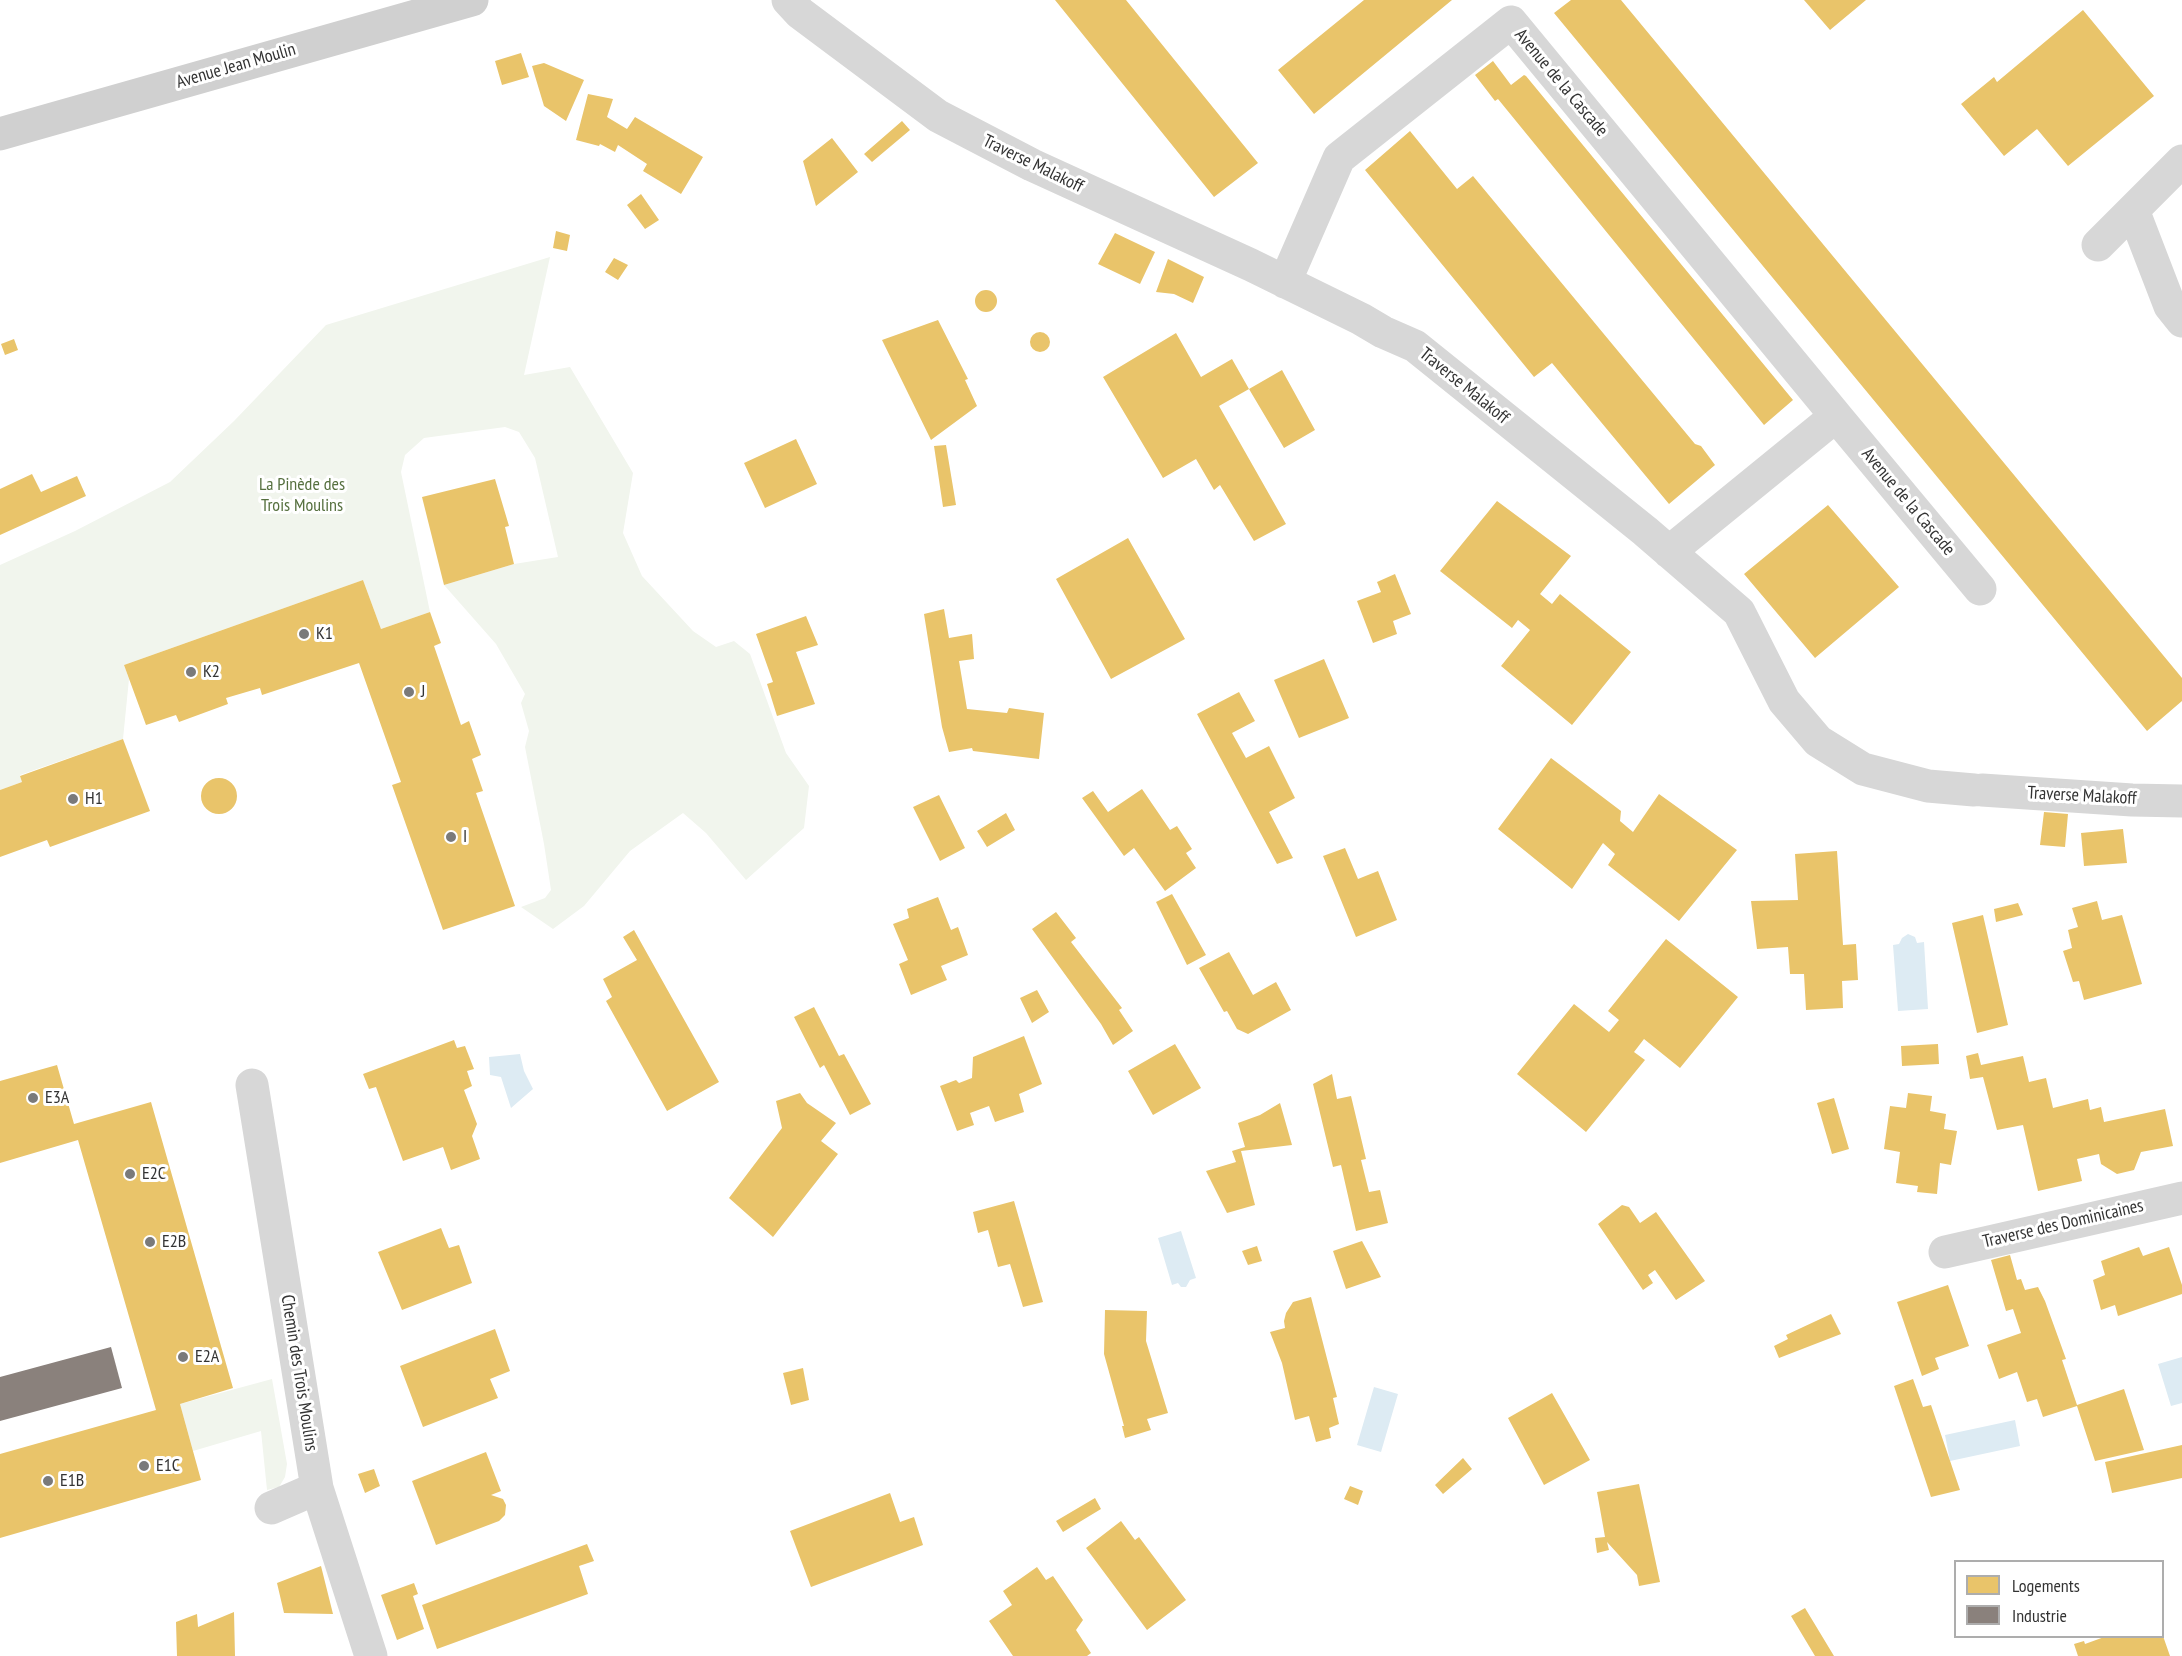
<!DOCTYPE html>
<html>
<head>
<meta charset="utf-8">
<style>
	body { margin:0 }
	#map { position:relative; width:2182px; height:1656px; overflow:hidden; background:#fff; font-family:"PT Sans Narrow",sans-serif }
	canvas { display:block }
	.legend { position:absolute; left:1954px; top:1560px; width:210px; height:78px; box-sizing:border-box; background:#fff; border:2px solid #adadad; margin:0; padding:8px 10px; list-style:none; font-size:18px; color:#333 }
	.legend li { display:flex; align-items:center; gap:12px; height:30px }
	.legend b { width:30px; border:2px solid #adadad }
</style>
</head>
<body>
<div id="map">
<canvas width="2182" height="1656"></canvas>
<ul class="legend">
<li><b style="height:16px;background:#e9c46a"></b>Logements</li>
<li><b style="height:16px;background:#8a817c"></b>Industrie</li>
</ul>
</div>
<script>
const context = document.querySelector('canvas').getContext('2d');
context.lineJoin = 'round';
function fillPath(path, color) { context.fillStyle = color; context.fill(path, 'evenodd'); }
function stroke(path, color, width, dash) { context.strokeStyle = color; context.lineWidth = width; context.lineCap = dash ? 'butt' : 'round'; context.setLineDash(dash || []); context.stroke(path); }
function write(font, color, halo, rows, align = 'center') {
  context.font = font + ' "PT Sans Narrow",sans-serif'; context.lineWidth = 6; context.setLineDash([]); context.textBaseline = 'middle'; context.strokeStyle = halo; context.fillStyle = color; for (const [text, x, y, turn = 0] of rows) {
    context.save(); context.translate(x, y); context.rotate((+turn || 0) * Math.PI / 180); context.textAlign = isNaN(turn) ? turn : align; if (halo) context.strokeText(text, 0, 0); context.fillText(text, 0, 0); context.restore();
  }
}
const green = new Path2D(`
	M550 257 524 375 570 367 633 473 623 533 642 576 693 631 716 647 734 641 750 654 786 753 809 786 804 828 746 880 706 833 683 813 630 851 584 906 553 929 521 907 545 898 551 890 544 844 525 747 529 731 521 703 525 694 496 644 444 585 514 564 558 557 535 458 519 432 505 427 424 438 405 455 401 472 430 612 381 629 363 580 124 665 129 679 123 739 20 775 22 782 0 790V565L75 531 170 482 234 421 326 325Z
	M272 1379 287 1464 285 1477 279 1487 267 1490 261 1431 193 1451 180 1404Z`);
const water = new Path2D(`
	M1908 934 1915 937 1917 943 1924 942 1928 1009 1898 1011 1893 945 1899 944 1902 938Z
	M520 1054 524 1071 533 1089 511 1108 501 1077 490 1075 489 1057Z
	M1181 1231 1196 1278 1190 1280 1186 1287H1181L1178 1283 1172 1285 1158 1238Z
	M2182 1357V1403L2171 1406 2158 1364Z
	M1374 1387 1398 1394 1381 1452 1357 1445Z
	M2015 1420 2020 1446 1950 1461 1945 1435Z`);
const homes = new Path2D(`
	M1055 0H1126L1258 163 1214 197Z
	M1364 0H1452L1314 114 1278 70Z
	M1571 0H1621L2182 678V701L2147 731 1554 13Z
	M1804 0H1866L1830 30Z
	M2083 10 2154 96 2068 166 2037 129 2004 156 1961 104 1994 77 1997 82Z
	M521 53 529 77 502 85 495 61Z
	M1493 61 1511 85 1524 75 1526 76 1793 400 1764 425 1498 99 1495 101 1475 75Z
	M544 63 584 80 566 121 544 106 532 66Z
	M588 94 613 99 607 117 627 129 635 117 703 157 681 194 643 171 647 164 618 145 615 152 600 144 599 146 576 140Z
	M902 121 910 130 872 162 864 154Z
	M1410 131 1457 189 1473 176 1695 444 1701 446 1715 465 1669 504 1552 363 1534 377 1365 170Z
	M832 138 858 172 816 206 803 161Z
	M641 194 659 220 645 229 627 205Z
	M556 231 570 235 567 251 553 248Z
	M1115 233 1155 252 1140 284 1098 264Z
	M614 258 628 265 618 280 605 272Z
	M1168 259 1204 277 1193 303 1174 294 1156 292Z
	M975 301a11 11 0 1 1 22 0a11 11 0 1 1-22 0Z
	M938 320 968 379 965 380 977 406 931 440 882 340Z
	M1030 342a10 10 0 1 1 20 0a10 10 0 1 1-20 0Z
	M1176 333 1201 377 1232 359 1249 389 1219 406 1286 524 1254 541 1220 485 1214 490 1196 459 1163 478 1103 377Z
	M14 339 18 350 5 355 1 344Z
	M1282 370 1315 430 1284 448 1249 389Z
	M796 439 817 484 765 508 744 463Z
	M946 445 956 505 943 507 934 446Z
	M32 474 41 492 77 476 86 496 0 535V489Z
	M495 479 509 526 505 527 514 564 444 585 422 497Z
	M1497 501 1571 556 1540 594 1552 604 1560 594 1631 652 1572 725 1501 666 1530 630 1518 620 1512 628 1440 571Z
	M1828 505 1899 587 1815 658 1744 574Z
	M1128 538 1185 639 1111 679 1056 579Z
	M1395 574 1411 614 1393 621 1397 634 1373 643 1357 601 1381 592 1377 582Z
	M363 580 381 629 430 612 441 643 434 646 461 725 469 721 481 755 472 759 483 791 476 793 515 906 443 930 392 785 401 782 359 663 262 695 260 688 226 698 228 704 179 722 176 715 146 725 124 665Z
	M944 609 949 638 972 634 974 659 959 661 967 709 1007 713 1009 708 1044 713 1039 759 973 751 972 748 949 752 942 727 924 614Z
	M806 616 818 645 796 652 815 704 777 716 767 684 773 682 756 634Z
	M1324 659 1349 718 1299 738 1274 680Z
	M1239 692 1255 721 1232 733 1246 758 1269 746 1295 798 1269 812 1293 858 1277 864 1197 714Z
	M123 739 150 811 50 847 47 840 0 857V790L22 782 20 776Z
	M1551 758 1621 811 1620 821 1633 832 1659 794 1737 850 1679 921 1608 865 1615 854 1603 843 1572 889 1498 829Z
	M201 796a18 18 0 1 1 36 0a18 18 0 1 1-36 0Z
	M1142 789 1170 830 1177 826 1192 849 1186 853 1196 868 1165 891 1134 848 1124 856 1082 798 1093 791 1108 812Z
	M939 795 965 848 940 861 913 807Z
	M2044 812 2068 814 2065 847 2040 845Z
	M1006 813 1015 830 987 847 977 831Z
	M2123 829 2127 863 2084 866 2081 833Z
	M1345 848 1358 879 1378 871 1397 920 1356 937 1323 856Z
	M1837 851 1843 945 1856 944 1858 980 1842 981 1843 1008 1806 1010 1804 974H1790L1788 947 1757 949 1751 901 1798 900 1795 854Z
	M1172 894 1206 955 1187 965 1156 902Z
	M938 897 951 930 958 927 968 955 941 966 947 980 911 995 899 964 908 960 893 924 909 918 907 909Z
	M2097 901 2102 920 2122 915 2142 984 2084 1000 2079 981 2073 982 2063 951 2072 948 2068 930 2078 927 2072 908Z
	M2018 903 2023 915 1996 922 1994 909Z
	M1056 912 1076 938 1071 942 1122 1008 1119 1010 1133 1031 1113 1045 1101 1024 1032 929Z
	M1983 915 2008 1025 1977 1033 1952 923Z
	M634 930 719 1082 667 1111 606 1001 612 997 603 979 637 960 623 937Z
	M1666 939 1738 997 1680 1068 1644 1039 1634 1052 1645 1060 1586 1132 1517 1074 1574 1004 1609 1032 1619 1020 1608 1011Z
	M1229 952 1253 995 1276 982 1291 1010 1248 1034 1237 1029 1227 1011 1224 1012 1199 968Z
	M1037 990 1049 1012 1032 1023 1020 998Z
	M814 1007 839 1056 844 1054 871 1104 850 1115 824 1065 820 1068 794 1017Z
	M1024 1036 1042 1084 1019 1094 1024 1112 995 1122 989 1106 970 1113 974 1125 957 1131 940 1086 956 1080 959 1083 972 1078 973 1057Z
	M454 1040 457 1048 465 1046 474 1069 467 1071 472 1086 464 1090 477 1124 472 1136 480 1159 451 1170 443 1147 403 1161 376 1087 369 1089 363 1074Z
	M1175 1044 1201 1088 1153 1115 1128 1071Z
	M1938 1044 1939 1064 1902 1066 1901 1046Z
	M1978 1053 1981 1065 2023 1056 2029 1082 2046 1078 2053 1108 2088 1099 2090 1110 2101 1107 2104 1122 2165 1109 2173 1146 2141 1152 2134 1170 2117 1174 2101 1164 2099 1154 2077 1159 2082 1181 2038 1191 2023 1125 1997 1130 1983 1077 1970 1079 1966 1056Z
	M57 1065 74 1124 151 1102 233 1388 180 1404 201 1480 0 1538V1454L156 1410 78 1140 0 1163V1081Z
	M1332 1074 1337 1099 1351 1096 1366 1159 1361 1160 1369 1192 1380 1190 1388 1223 1356 1231 1341 1165 1333 1167 1313 1084Z
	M800 1093 807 1103 836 1123 821 1141 838 1154 773 1237 729 1198 782 1128 776 1101Z
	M1908 1093 1932 1096 1930 1111 1946 1114 1944 1129 1957 1131 1951 1165 1940 1163 1937 1194 1917 1192 1918 1186 1896 1183 1900 1152 1884 1149 1890 1106 1906 1108Z
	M1834 1098 1849 1149 1832 1154 1817 1103Z
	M1280 1103 1292 1145 1241 1151 1255 1205 1227 1213 1206 1171 1236 1162 1232 1151 1245 1147 1238 1123 1260 1115Z
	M1014 1201 1043 1302 1023 1307 1010 1264 998 1267 988 1230 978 1233 973 1212Z
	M1622 1205 1629 1207 1640 1223 1656 1212 1705 1281 1676 1300 1655 1270 1648 1275 1653 1283 1643 1290 1598 1224Z
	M441 1228 449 1248 459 1245 472 1283 402 1310 378 1252Z
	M1362 1241 1381 1277 1346 1289 1333 1251Z
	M1257 1246 1262 1261 1248 1265 1242 1251Z
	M2139 1247 2143 1256 2169 1247 2182 1285V1294L2118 1316 2115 1305 2101 1310 2093 1280 2105 1275 2101 1261Z
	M2010 1255 2017 1280 2021 1279 2025 1290 2038 1287 2045 1301 2066 1359 2062 1360 2077 1405 2124 1389 2144 1450 2095 1461 2077 1406 2043 1417 2037 1399 2027 1402 2017 1372 1999 1379 1987 1345 2021 1333 2013 1309 2006 1311 1991 1260Z
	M1948 1285 1969 1346 1935 1358 1939 1369 1922 1376 1897 1302Z
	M1311 1297 1337 1397 1333 1398 1339 1424 1329 1428 1331 1438 1316 1442 1309 1416 1295 1420 1282 1363 1270 1332 1285 1328 1284 1321 1286 1313 1293 1302Z
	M1105 1310 1147 1311 1146 1341 1168 1413 1147 1419 1151 1430 1125 1438 1122 1426H1124L1104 1354Z
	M1831 1314 1841 1334 1779 1358 1774 1346 1788 1339 1786 1335Z
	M495 1329 510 1371 490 1379 498 1398 423 1427 400 1366Z
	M803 1368 809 1400 791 1405 783 1373Z
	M1913 1379 1923 1407 1931 1405 1960 1490 1931 1497 1894 1386Z
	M1552 1393 1590 1460 1544 1485 1508 1418Z
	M2182 1445V1478L2112 1493 2105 1462Z
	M486 1452 501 1491 491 1495 503 1499 506 1505 505 1515 499 1521 436 1545 412 1481Z
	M1463 1458 1472 1469 1443 1494 1435 1485Z
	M374 1469 380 1486 365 1493 358 1474Z
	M1639 1484 1660 1582 1639 1586 1637 1575 1607 1542 1609 1550 1597 1553 1595 1538 1605 1537 1597 1492Z
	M1350 1486 1363 1491 1358 1505 1344 1499Z
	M890 1493 900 1522 914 1517 923 1545 811 1587 790 1531Z
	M1095 1498 1101 1509 1063 1532 1056 1521Z
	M1121 1521 1135 1540 1139 1537 1186 1600 1147 1630 1086 1548Z
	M587 1544 594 1561 579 1566 588 1594 437 1649 422 1605Z
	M321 1566 333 1614 284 1613 277 1583Z
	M1037 1567 1046 1580 1053 1576 1083 1620 1076 1630 1091 1653 1087 1656H1013L989 1621 1012 1605 1003 1591Z
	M414 1583 418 1594 413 1596 424 1629 397 1640 381 1595Z
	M1805 1608 1834 1656H1815L1791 1616Z
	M234 1612 235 1656H177L176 1622 197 1614 198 1627Z
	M2107 1636H2163L2170 1656H2078L2074 1644 2084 1641 2085 1644Z`);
const industry = new Path2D(`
	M111 1347 122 1388 0 1421V1377Z`);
const street = new Path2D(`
	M788 0 800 13 938 116 1032 165 1251 265 1361 319 1383 332 1415 346 1645 531 1739 612 1784 701 1818 741 1863 769 1928 786 1974 790
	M2133 210 2170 306 2182 321
	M2098 245 2182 161
	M1285 282 1339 158 1511 22 1836 416 1669 552
	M1836 416 1980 589
	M1982 790 2132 800 2182 801
	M252 1085 317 1488 371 1656
	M1945 1252 2182 1198
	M271 1508 317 1488`);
const secondary = new Path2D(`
	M0 134 472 0`);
const markers = [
	[304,634,6,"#7a7a7a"],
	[191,672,6,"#7a7a7a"],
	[409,692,6,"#7a7a7a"],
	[73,799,6,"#7a7a7a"],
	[451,837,6,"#7a7a7a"],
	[33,1098,6,"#7a7a7a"],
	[130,1174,6,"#7a7a7a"],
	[150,1242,6,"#7a7a7a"],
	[183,1357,6,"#7a7a7a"],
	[144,1466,6,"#7a7a7a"],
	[48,1481,6,"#7a7a7a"]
];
const streetNames = [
	["Avenue Jean Moulin",236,66,-16],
	["Avenue de la Cascade",1561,83,50],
	["Traverse Malakoff",1033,164,26],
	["Traverse Malakoff",1464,386,39],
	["Avenue de la Cascade",1908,502,50],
	["Traverse Malakoff",2082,796,3],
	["Traverse des Dominicaines",2063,1224,-13],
	["Chemin des Trois Moulins",299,1373,81]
];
const parkNames = [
	["La Pinède des",302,485],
	["Trois Moulins",302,506]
];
const poiNames = [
	["K1",316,634],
	["K2",203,672],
	["J",421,692],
	["H1",85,799],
	["I",463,837],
	["E3A",45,1098],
	["E2C",142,1174],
	["E2B",162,1242],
	["E2A",195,1357],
	["E1C",156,1466],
	["E1B",60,1481]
];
fillPath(green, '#f1f5ed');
fillPath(water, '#ddebf3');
fillPath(homes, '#e9c46a');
fillPath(industry, '#8a817c');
stroke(street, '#d7d7d7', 33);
stroke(secondary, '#d0d0d0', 33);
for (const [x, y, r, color] of markers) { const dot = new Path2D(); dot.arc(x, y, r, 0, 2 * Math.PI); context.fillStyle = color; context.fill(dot); stroke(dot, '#fff', 2); }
write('18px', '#333', '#fff', streetNames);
write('18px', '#56703f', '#fff', parkNames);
write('18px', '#333', '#fff', poiNames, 'left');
</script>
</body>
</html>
